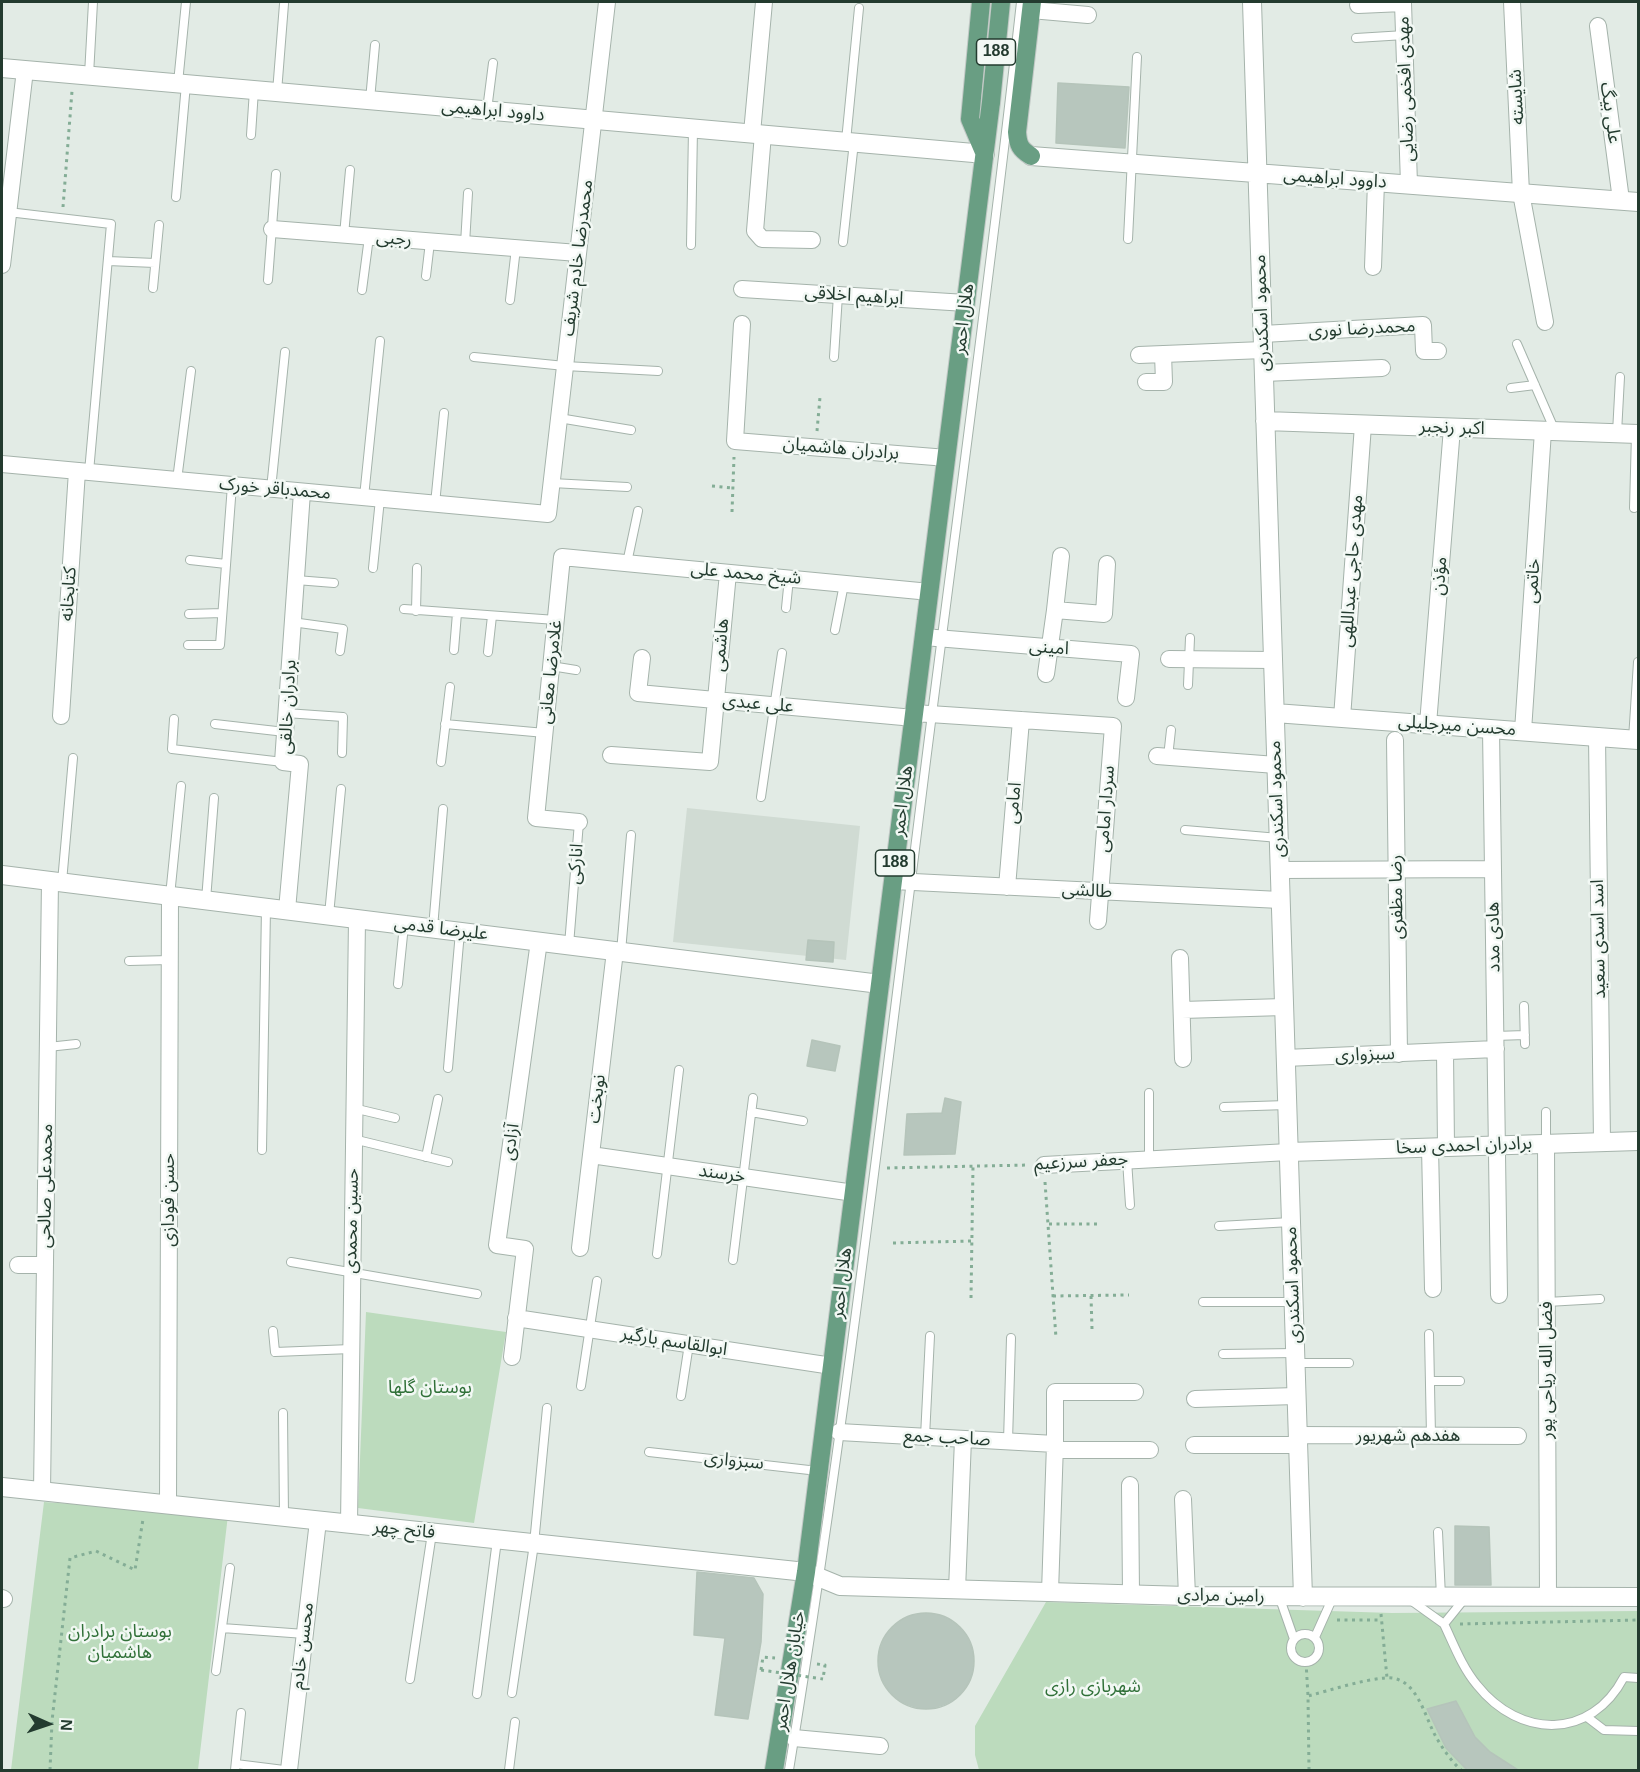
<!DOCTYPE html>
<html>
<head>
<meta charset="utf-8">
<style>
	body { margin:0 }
	#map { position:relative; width:1640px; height:1772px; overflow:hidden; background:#e2ebe5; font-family:Arial,sans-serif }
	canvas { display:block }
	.frame { position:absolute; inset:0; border:3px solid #233b2f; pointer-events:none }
	.north { position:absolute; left:18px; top:1694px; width:60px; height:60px; -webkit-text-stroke:4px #f2f8f4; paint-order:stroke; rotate:93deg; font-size:16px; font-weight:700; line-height:24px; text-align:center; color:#233b2f }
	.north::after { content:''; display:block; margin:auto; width:21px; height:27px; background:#233b2f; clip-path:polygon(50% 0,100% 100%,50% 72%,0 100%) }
</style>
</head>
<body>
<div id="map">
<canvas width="1640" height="1772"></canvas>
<div class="frame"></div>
<div class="north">N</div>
</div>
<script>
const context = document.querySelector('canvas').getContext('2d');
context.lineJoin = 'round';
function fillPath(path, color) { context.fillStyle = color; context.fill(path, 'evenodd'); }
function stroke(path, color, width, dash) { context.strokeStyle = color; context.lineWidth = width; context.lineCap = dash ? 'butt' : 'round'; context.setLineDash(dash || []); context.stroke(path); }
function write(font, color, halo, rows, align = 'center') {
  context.font = font + ' Arial,"Noto Sans Arabic",sans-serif'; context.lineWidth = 5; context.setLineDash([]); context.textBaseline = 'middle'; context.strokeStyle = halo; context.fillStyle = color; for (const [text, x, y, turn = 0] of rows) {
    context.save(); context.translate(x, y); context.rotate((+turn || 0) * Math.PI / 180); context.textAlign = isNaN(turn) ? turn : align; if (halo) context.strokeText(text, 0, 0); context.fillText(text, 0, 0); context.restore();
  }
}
const built = new Path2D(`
	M687 808 860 826 846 960 673 942Z`);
const green = new Path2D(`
	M366 1312 506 1332 474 1523 358 1508Z
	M44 1502 228 1515 198 1770H11Z
	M1046 1602 1392 1613 1638 1611V1770H979L975 1755V1726Z`);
const building = new Path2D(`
	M1058 83 1129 87 1125 148 1056 143Z
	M808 940 834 942 833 962 806 960Z
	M812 1040 840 1046 835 1071 807 1066Z
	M945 1098 961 1102 955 1154 904 1155 907 1114 942 1113Z
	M1455 1526 1489 1527 1491 1585H1455Z
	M697 1572 754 1578 763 1594 761 1642 748 1719 715 1715 725 1638 694 1635Z
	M878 1661a48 48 0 1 1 96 0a48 48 0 1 1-96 0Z
	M1456 1701 1475 1737 1490 1752 1518 1770H1467L1446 1748 1427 1709Z`);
const path = new Path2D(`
	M63 207 72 91
	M817 431 820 397
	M712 486 733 488
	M732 512 734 457
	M887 1168 1028 1165
	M1045 1182 1056 1338
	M1049 1224H1099
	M893 1243 972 1241
	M1053 1296 1129 1295
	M1091 1296 1092 1329
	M971 1298 973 1166
	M1381 1614 1387 1678
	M1337 1620H1382
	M1460 1624 1638 1620
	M1306 1662 1308 1696
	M817 1664 825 1665 823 1679
	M761 1670 763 1657 775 1658
	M50 1770 52 1721 70 1558 96 1551 135 1570 143 1519
	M1309 1770 1308 1696C1331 1690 1361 1680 1385 1678 1417 1675 1424 1716 1436 1737 1443 1749 1451 1761 1461 1770`);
const service = new Path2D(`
	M1356 38 1405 35
	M89 75 93 2
	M178 83 186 2
	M277 92 284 4
	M370 100 375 45
	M487 110 493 63
	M251 135 254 90
	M846 141 859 8
	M176 197 186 84
	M8 212 111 224 89 472
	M344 235 350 170
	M1128 239 1137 57
	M843 242 854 142
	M465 244 468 193
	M691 245 693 129
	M108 261 155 263
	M426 276 430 242
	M268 280 276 174
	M153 288 159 225
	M362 290 369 237
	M510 300 516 248
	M1517 344 1555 431
	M474 357 565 366 658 371
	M834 357 838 295
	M1511 388 1535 385
	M559 418 631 430
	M1617 433 1620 377
	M177 480 191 371
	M552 483 627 487
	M271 489 285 352
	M364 497 380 341
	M435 504 444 413
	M1634 508 1636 434
	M190 560 226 564
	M627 563 638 511
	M373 568 380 499
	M296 580 334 583
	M786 608 789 578
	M404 609 556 620
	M416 611 417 568
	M189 614 222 613
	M292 622 343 629 340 651
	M835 630 844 584
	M188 645H220L232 485
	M454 650 457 613
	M488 652 492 616
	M551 666 576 670
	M1188 685 1190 638
	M286 713 343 717 342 753
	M174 719 172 749 283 762
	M215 724 285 732
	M445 724 545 733
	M1633 739 1638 662
	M1168 757 1171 730
	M441 762 450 687
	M761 797 782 653
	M1185 830 1279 838
	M62 882 73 758
	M170 896 181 786
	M206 900 214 798
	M329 915 341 789
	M433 928 443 809
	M569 945 579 822
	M621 952 631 835
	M129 961 170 960
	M398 984 404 925
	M1524 1006 1525 1044
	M1495 1036 1525 1035
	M48 1047 76 1044
	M448 1068 460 932
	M1149 1093V1159
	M1224 1107 1287 1105
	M353 1108 395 1118
	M751 1112 803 1121
	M1546 1112V1143
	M353 1139 448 1162
	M262 1150 266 908
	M426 1157 438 1099
	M1127 1160 1130 1205
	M1219 1226 1291 1222
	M657 1254 679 1070
	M733 1260 753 1098
	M291 1262 477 1294
	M1203 1302H1293
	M1547 1302 1600 1299
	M273 1331 275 1352 351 1349
	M1429 1334 1431 1436
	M1223 1354 1295 1353
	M1296 1363H1349
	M1431 1381H1460
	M581 1386 597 1281
	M681 1396 689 1344
	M283 1413 284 1517
	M925 1437 930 1336
	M1008 1441 1011 1338
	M649 1452 818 1471
	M1438 1532 1441 1597
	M1279 1596 1294 1639
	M1409 1599 1444 1624 1465 1598
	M1444 1624C1454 1645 1462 1667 1477 1685 1520 1739 1591 1740 1624 1677L1638 1678
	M222 1628 305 1634
	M1291 1648a14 14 0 1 1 28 0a14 14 0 1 1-28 0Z
	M1315 1637 1333 1597
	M216 1671 230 1568
	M410 1679 432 1533
	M512 1693 534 1544 547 1408
	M477 1694 497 1540
	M1587 1717 1604 1730 1638 1731
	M236 1764 284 1770
	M235 1770 241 1713
	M509 1770 515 1722
	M789 1770C842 1446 881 1119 922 793 955 529 992 266 1021 2`);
const minor = new Path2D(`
	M1512 2 1521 193 1545 322
	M1358 5 1403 3 1409 184
	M1031 10 1088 15
	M1598 26 1621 200
	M752 133 764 2
	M763 134 755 231 762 239 812 240
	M272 229 578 253
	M2 265 25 70
	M1373 267 1376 182
	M742 289 966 303
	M742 324 735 441 947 458
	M1263 334 1423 325 1424 351H1438
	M1139 355 1263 350
	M1264 373 1382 368
	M1146 382H1164L1163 354
	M2 464 548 514 607 2
	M1055 610 1061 556
	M924 637 1131 654 1126 698
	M642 658 638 693 914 718
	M1169 659 1273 660
	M1046 674 1055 610 1104 614 1107 564
	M914 713 1113 726 1098 921
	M61 716 77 471
	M1342 718 1363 425
	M1428 724 1452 428
	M1491 729 1499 1295
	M1523 731 1543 431
	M1597 736 1602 1142
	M1395 740 1399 1054
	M611 755 710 762 728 573
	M1157 756 1276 765
	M579 822 536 818 562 557 930 592
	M1280 870 1493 869
	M893 881 1280 900
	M1007 887 1021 720
	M287 910 300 764 283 762 302 492
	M1180 958 1183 1059
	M1182 1010 1284 1007
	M1445 1052 1446 1147
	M1285 1058 1496 1049
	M1546 1143 1548 1597
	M1430 1147 1433 1289
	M591 1155 854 1193
	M1044 1165 1289 1152
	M580 1248 615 951
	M18 1265H45
	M516 1318 832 1366
	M512 1357 525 1249 497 1245 539 941
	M1195 1399 1296 1396
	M839 1432 1055 1444
	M1297 1435 1518 1436
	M1194 1445H1298
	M1055 1450H1150
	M1130 1485 1131 1594
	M42 1492 50 881
	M1183 1499 1187 1596
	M168 1505 170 896
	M349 1524 357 919
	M957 1590 963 1439
	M1050 1592 1055 1444V1392H1135
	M2 1598 4 1599
	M794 1738 880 1746
	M289 1770 318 1521`);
const tertiary = new Path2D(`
	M1252 2 1303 1597
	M2 68 985 154
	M1031 156 1638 202
	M1265 421 1638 434
	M1275 713 1638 740
	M2 875 880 984
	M1289 1152 1638 1141
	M2 1487 806 1572 840 1586 1187 1596 1638 1597`);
const primary = new Path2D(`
	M981 2 970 119 984 152
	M1031 156C1020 149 1018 145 1017 132L1032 2
	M774 1770 806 1572 991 102`);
const pathBridge = new Path2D(`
	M761 1670 823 1679`);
const primaryBridge = new Path2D(`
	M991 102 1001 2`);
const shields = [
	[996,52,39],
	[895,863,39]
];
const shieldNames = [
	["188",996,52],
	["188",895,863]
];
const streetNames = [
	["مهدی افخمی رضایی",1406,89,-92],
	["شایسته",1517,97,-93],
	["داوود ابراهیمی",493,111,5],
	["علی بیگ",1610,113,82],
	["داوود ابراهیمی",1335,179,4],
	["رجبی",394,239,5],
	["محمدرضا خادم شریف",578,258,-83],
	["ابراهیم اخلاقی",854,296,4],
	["محمود اسکندری",1262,313,-92],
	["هلال احمر",964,319,-83],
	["محمدرضا نوری",1362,329,-3],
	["اکبر رنجبر",1452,428,2],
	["برادران هاشمیان",841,449,5],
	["محمدباقر خورک",275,489,5],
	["مهدی حاجی عبداللهی",1352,571,-86],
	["شیخ محمد علی",746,574,5],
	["مؤذن",1440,576,-86],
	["خاتمی",1533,581,-86],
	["کتابخانه",69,594,-86],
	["هاشمی",721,645,-85],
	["امینی",1049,648,4],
	["غلامرضا معانی",551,672,-84],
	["علی عبدی",758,704,5],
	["برادران خالقی",288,707,-87],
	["محسن میرجلیلی",1457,726,4],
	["محمود اسکندری",1277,799,-92],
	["هلال احمر",903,801,-83],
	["امامی",1014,803,-85],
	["سردار امامی",1106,809,-86],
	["انارکی",576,864,-85],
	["طالشی",1087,891,3],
	["رضا مظفری",1397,897,-91],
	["علیرضا قدمی",441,929,7],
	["هادی مدد",1494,937,-91],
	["اسد اسدی سعید",1599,939,-91],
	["سبزواری",1365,1055,-2],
	["نوبخت",597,1099,-83],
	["آزادی",511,1142,-82],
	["برادران احمدی سخا",1464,1146,-2],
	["جعفر سرزعیم",1081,1162,-3],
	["خرسند",722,1174,8],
	["محمدعلی صالحی",46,1186,-89],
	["حسن فودازی",169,1200,-90],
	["حسین محمدی",352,1221,-89],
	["هلال احمر",842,1283,-83],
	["محمود اسکندری",1293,1285,-92],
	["ابوالقاسم بارگیر",674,1342,9],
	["فضل الله ریاحی پور",1547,1370,-90],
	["هفدهم شهریور",1408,1436],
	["صاحب جمع",947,1438,3],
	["سبزواری",734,1461,6],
	["فاتح چهر",404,1530,6],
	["رامین مرادی",1221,1596,1],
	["محسن خادم",303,1646,-83],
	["خیابان هلال احمر",790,1671,-81]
];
const parkNames = [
	["بوستان گلها",430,1388],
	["بوستان برادران",120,1632],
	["هاشمیان",120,1653],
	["شهربازی رازی",1093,1687]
];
fillPath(built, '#d0dbd3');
fillPath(green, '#bcdbbd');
fillPath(building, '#b7c6bd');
stroke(building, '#b5c4ba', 1.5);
stroke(service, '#a5b3ab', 10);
stroke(minor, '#a5b3ab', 18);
stroke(tertiary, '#a5b3ab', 20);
stroke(primary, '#c1c8c5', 20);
stroke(path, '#84ad96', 3, [3, 4.5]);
stroke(service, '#fff', 8);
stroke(minor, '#fff', 16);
stroke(tertiary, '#fff', 18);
stroke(primary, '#699e83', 18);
stroke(primaryBridge, '#c1c8c5', 20, []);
stroke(pathBridge, '#84ad96', 3, [3, 4.5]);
stroke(primaryBridge, '#699e83', 18);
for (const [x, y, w] of shields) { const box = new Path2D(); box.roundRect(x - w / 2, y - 13, w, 26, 4.5); context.fillStyle = '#f2f8f4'; context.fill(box); stroke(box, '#233b2f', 1.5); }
write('bold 16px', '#233b2f', null, shieldNames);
write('18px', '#233b2f', '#f2f8f4', streetNames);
write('18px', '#307038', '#f2f8f4', parkNames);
</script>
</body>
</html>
